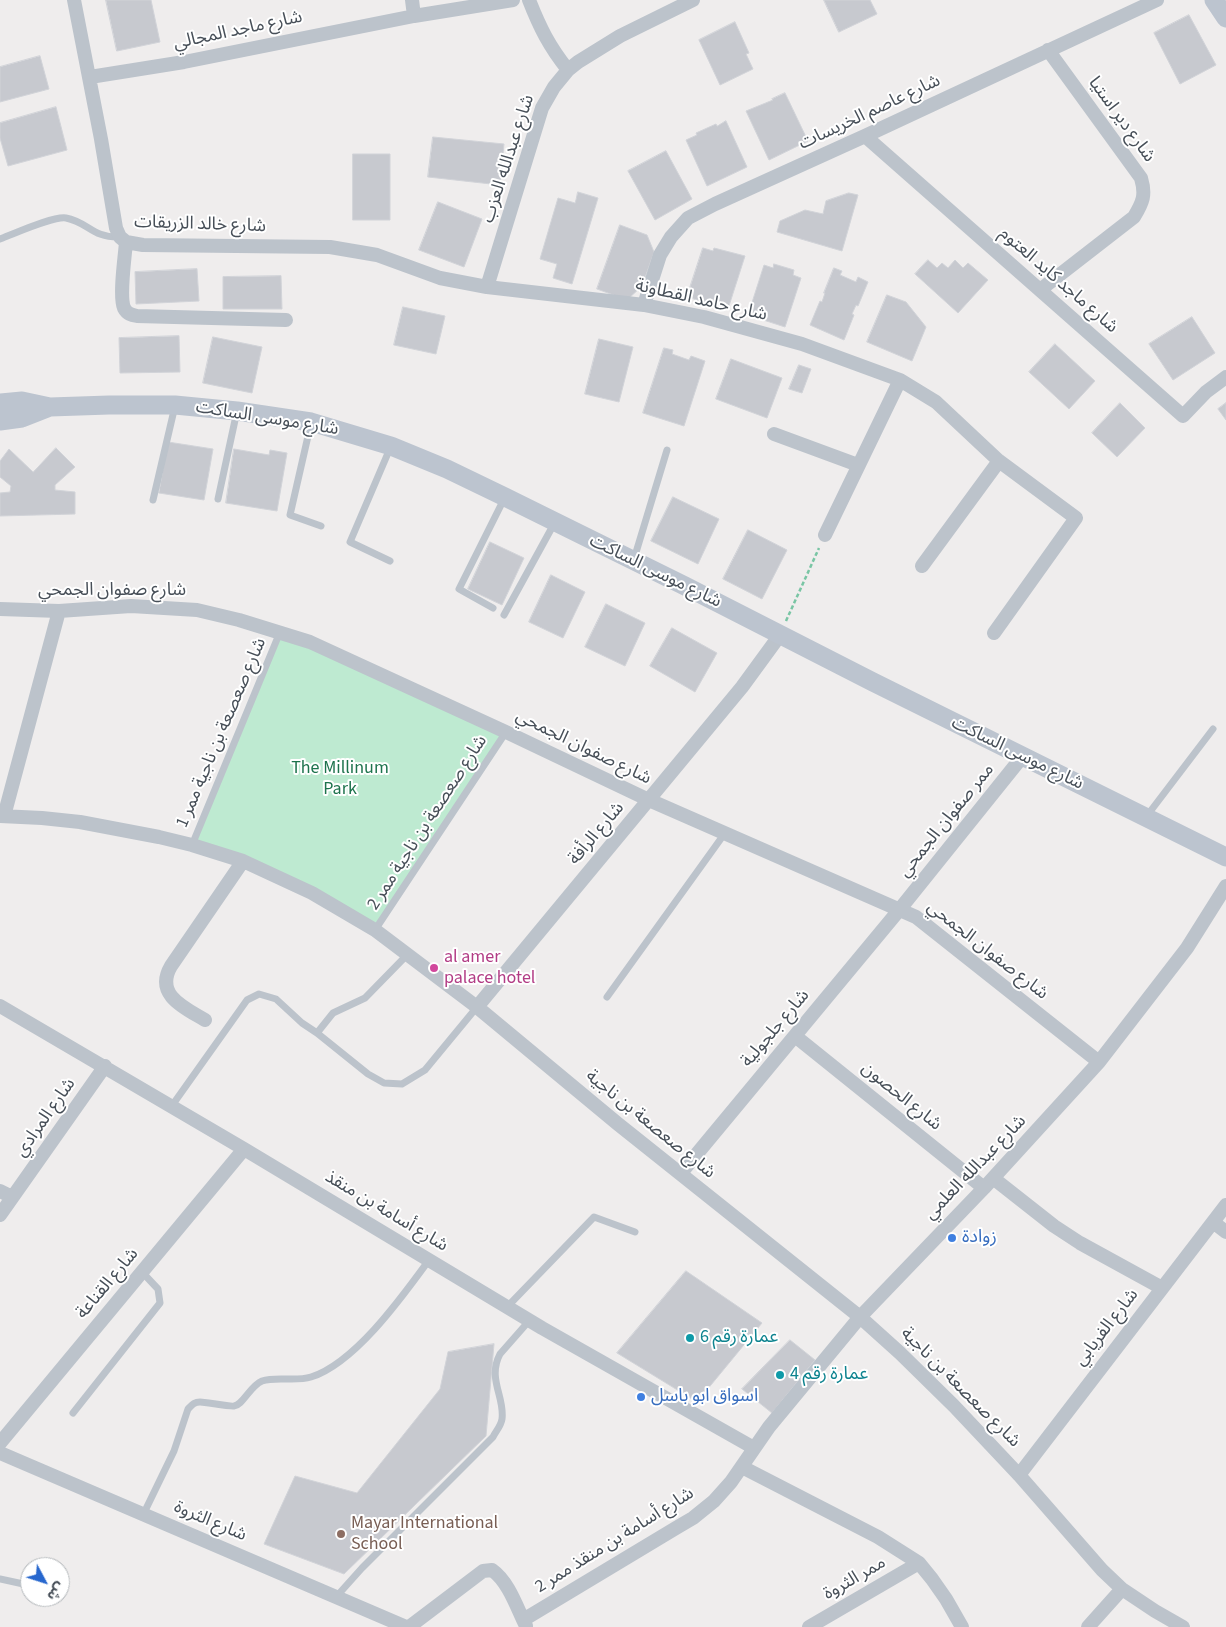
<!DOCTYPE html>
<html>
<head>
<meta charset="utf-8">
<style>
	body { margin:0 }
	#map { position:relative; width:1226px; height:1627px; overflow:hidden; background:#efeded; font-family:"Source Sans 3","Noto Sans Arabic",sans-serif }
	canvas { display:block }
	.north { position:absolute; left:20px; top:1557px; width:50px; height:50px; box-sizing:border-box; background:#fff; border:1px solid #b5b9bc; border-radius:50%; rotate:130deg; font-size:14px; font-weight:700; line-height:20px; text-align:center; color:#474f58 }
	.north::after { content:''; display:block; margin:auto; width:18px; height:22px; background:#2767ce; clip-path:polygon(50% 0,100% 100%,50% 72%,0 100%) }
</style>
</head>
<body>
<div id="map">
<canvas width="1226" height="1627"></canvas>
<div class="north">ش</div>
</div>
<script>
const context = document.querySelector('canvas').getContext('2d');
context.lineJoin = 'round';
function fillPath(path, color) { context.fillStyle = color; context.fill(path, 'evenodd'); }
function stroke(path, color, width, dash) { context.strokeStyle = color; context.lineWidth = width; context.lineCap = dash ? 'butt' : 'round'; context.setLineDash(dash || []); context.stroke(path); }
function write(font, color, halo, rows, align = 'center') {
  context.font = font + ' "Source Sans 3","Noto Sans Arabic",sans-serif'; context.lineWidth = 4; context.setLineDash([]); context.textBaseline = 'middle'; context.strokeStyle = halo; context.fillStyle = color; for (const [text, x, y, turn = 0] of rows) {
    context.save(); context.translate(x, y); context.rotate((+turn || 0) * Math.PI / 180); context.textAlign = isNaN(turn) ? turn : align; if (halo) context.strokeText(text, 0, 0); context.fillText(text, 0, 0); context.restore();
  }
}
const green = new Path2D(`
	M280 632 506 732 375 930 352 915 192 845Z`);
const building = new Path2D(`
	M106 0H151L160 42 117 51Z
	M824 0H870L877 14 839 32Z
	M1189 15 1216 65 1180 84 1154 33Z
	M735 22 749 53 746 54 753 69 720 85 699 40Z
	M40 56 49 89 0 102V67Z
	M785 93 808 141 769 160 746 111 773 100 772 99Z
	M56 107 67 150 8 166 0 138V123Z
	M726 121 747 167 707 186 686 140 697 135 696 133 716 124 717 126Z
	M433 137 504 144 500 185 428 177Z
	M666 151 692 199 655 220 628 171Z
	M353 154H390V220H353Z
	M578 192 598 198 572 284 553 278 557 264 540 259 558 198 575 203Z
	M849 193 858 195 842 251 777 232 780 221 805 210 823 214 826 201Z
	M438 202 482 219 464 267 419 250Z
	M620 225 647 235 654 252 642 286 627 300 597 289Z
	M703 248 713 251 714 248 745 256 728 309 687 297Z
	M928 260 937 268 942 263 948 268 955 260 963 268 968 263 988 280 958 313 915 274Z
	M774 264 794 270 793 275 801 278 785 327 748 315 764 265 773 268Z
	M834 268 842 271 840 275 856 282 858 277 868 282 858 306 856 305 852 314 854 315 844 340 810 325 820 301 822 302 825 293H824Z
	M197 269 199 301 136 304 135 272Z
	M281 276 282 309H223V277Z
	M887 295 906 302 926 327 912 361 867 342Z
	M403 307 445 316 436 354 394 345Z
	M1192 317 1215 353 1173 380 1149 344Z
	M179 336 180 372 120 373 119 338Z
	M213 337 262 347 252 393 203 383Z
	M599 339 633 347 619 402 585 394Z
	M1055 344 1095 381 1069 409 1029 372Z
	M664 348 673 350 672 354 689 360 691 356 705 361 684 426 643 413Z
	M731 359 782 378 767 418 716 399Z
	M799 365 811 369 802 393 789 389Z
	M1120 403 1145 428 1117 457 1092 433Z
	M1226 403V420L1218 409Z
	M168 442 213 449 204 500 159 493Z
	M56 448 75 467 55 485V490L75 492V514L0 516V493L10 492 11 486 0 477V461L9 449 33 472Z
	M234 449 269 455 270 450 287 453 277 511 226 503Z
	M673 497 719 519 698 564 651 541Z
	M748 530 787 550 762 599 723 579Z
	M490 542 524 558 502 605 468 589Z
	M551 575 585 592 563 638 529 622Z
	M606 604 645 623 625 666 585 647Z
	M672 628 717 653 695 692 650 666Z
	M686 1271 762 1323 697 1402 617 1353Z
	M790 1340 815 1360 772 1413 742 1389Z
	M494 1344 486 1436 344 1574 264 1544 295 1476 357 1493 440 1389 448 1352Z`);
const path = new Path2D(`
	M786 621 819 548`);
const lane = new Path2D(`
	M0 239C14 234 53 216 66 218 88 222 92 238 120 237
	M311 423 290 515 321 526
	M218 499 237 411
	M153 500 175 406
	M634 559 667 450
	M390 561 350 542 391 446
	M493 608 459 589 505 497
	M504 615 555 522
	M1146 817 1213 729
	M192 845 280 632
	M375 930 506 732
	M607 997 725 833
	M317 1033 333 1013 365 998 407 955
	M171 1107 247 1000 259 994 276 999 302 1023 317 1033 368 1074 384 1083 402 1084 425 1070 477 1007
	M507 1307 594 1217 635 1232
	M73 1413 160 1303 158 1289 142 1272
	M143 1515 174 1451 188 1409C192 1405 194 1402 200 1402 205 1402 231 1407 234 1406 243 1405 250 1386 262 1381 277 1376 295 1382 311 1377 355 1363 402 1297 429 1260
	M0 1579 28 1585
	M336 1597 362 1568 493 1437C496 1431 501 1426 502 1419 505 1397 487 1379 500 1354L529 1321`);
const street = new Path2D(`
	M74 0 101 139 116 228 120 237 126 242 143 245 330 247 377 255 440 278 487 287 644 305 704 317 802 344 900 380 936 402 999 461 1076 518 994 633
	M412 0 414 16
	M529 0C540 28 549 46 568 70
	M90 77 184 62 414 16 513 0
	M865 136 1183 416 1206 392 1226 377
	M126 242C125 256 119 296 124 308 127 314 132 315 137 316L286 320
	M487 287 542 108 554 87 568 70 578 62 620 36 693 0
	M1040 290 1134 217C1143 202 1146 195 1141 178L1048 50
	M644 305 660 255 671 237 688 218 715 204 865 136 1157 0
	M774 434 858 465
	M825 535 900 380
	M922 566 999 461
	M0 609 59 611 131 606 197 610 239 620 310 642 506 732 649 800 916 917 1099 1062
	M0 816 42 818 80 822 159 837 192 845 243 861 312 893 375 930 477 1007 618 1124 860 1317 900 1353 954 1406 1019 1475 1102 1570 1122 1589 1155 1611 1183 1627
	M4 816 59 611
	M0 1006 244 1149 542 1328 754 1448
	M477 1007 742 687 780 635
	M205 1020C185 1008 154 995 171 966L243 861
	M795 1036 984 1188
	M681 1173 900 909 1022 757
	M993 1178 1054 1226 1080 1243 1162 1288
	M0 1191 12 1197
	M0 1215 105 1066
	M1213 1222 1226 1232
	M0 1443 244 1149
	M0 1453 406 1627
	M742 1467 878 1537 919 1563 932 1579 946 1599 962 1627
	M1019 1475 1226 1205
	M523 1620 676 1528 693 1518 714 1501 731 1482 769 1427 860 1317 984 1188 1099 1062 1187 948 1226 886
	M409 1627 483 1571 492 1570C509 1582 517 1608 526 1626
	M809 1627 919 1563
	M1088 1627 1122 1589`);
const secondary = new Path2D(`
	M1214 0 1226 18
	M0 403 22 401 50 407 109 405H175L237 411 311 422 391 446 447 469 505 497 685 586 873 682 1226 857
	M0 421 22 418 50 407`);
const markers = [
	[434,968,5,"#d1479c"],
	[952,1238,5,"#3f7fe0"],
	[690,1338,5,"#0f9aa8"],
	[780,1375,5,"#0f9aa8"],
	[641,1397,5,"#3f7fe0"],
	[341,1534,5,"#8d6e63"]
];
const streetNames = [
	["شارع ماجد المجالي",238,31,-12],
	["شارع عاصم الخريسات",870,113,-25],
	["شارع دير استيا",1121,120,54],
	["شارع عبدالله العزب",509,159,-72],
	["شارع خالد الزريقات",200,225,2],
	["شارع ماجد كايد العتوم",1058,281,41],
	["شارع حامد القطاونة",701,301,13],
	["شارع موسى الساكت",267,419,9],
	["شارع موسى الساكت",655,572,26],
	["شارع صفوان الجمحي",112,591],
	["شارع صعصعة بن ناجية ممر 1",222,733,-67],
	["شارع صفوان الجمحي",583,748,26],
	["شارع موسى الساكت",1017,754,26],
	["ممر صفوان الجمحي",947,821,-51],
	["شارع صعصعة بن ناجية ممر 2",428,823,-57],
	["شارع الرأفة",597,834,-50],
	["شارع صفوان الجمحي",987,951,38],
	["شارع جلجولية",776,1029,-50],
	["شارع الحصون",901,1097,39],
	["شارع المرادي",46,1118,-55],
	["شارع صعصعة بن ناجية",650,1125,39],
	["شارع عبدالله العلمي",976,1168,-46],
	["شارع أسامة بن منقذ",386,1212,31],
	["شارع القناعة",108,1284,-50],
	["شارع الفريابي",1107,1328,-52],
	["شارع صعصعة بن ناجية",960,1388,45],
	["شارع الثروة",210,1522,23],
	["شارع أسامة بن منقذ ممر 2",615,1541,-32],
	["ممر الثروة",855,1579,-30]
];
const parkNames = [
	["The Millinum",340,769],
	["Park",340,790]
];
const hotelNames = [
	["al amer",444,958],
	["palace hotel",444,979]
];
const shopNames = [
	["زوادة",962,1238],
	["اسواق ابو باسل",651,1397]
];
const cultureNames = [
	["عمارة رقم 6",700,1338],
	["عمارة رقم 4",790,1375]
];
const educationNames = [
	["Mayar International",351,1524],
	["School",351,1545]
];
fillPath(green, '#beead1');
fillPath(building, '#c7c9cf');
stroke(building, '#d1d3d8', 1);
stroke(path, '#79c5a4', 2.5, [4, 2.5]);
stroke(lane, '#bcc3cb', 7);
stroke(street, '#bcc3cb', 14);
stroke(secondary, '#bcc4cf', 19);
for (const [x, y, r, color] of markers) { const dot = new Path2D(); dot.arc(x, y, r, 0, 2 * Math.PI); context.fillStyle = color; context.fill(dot); stroke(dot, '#fff', 2); }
write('18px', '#474f58', '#fff', streetNames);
write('18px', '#1e734d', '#fff', parkNames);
write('18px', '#b23c85', '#fff', hotelNames, 'left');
write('18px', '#366cbe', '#fff', shopNames, 'left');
write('18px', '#0d838f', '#fff', cultureNames, 'left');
write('18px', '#785e54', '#fff', educationNames, 'left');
</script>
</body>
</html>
